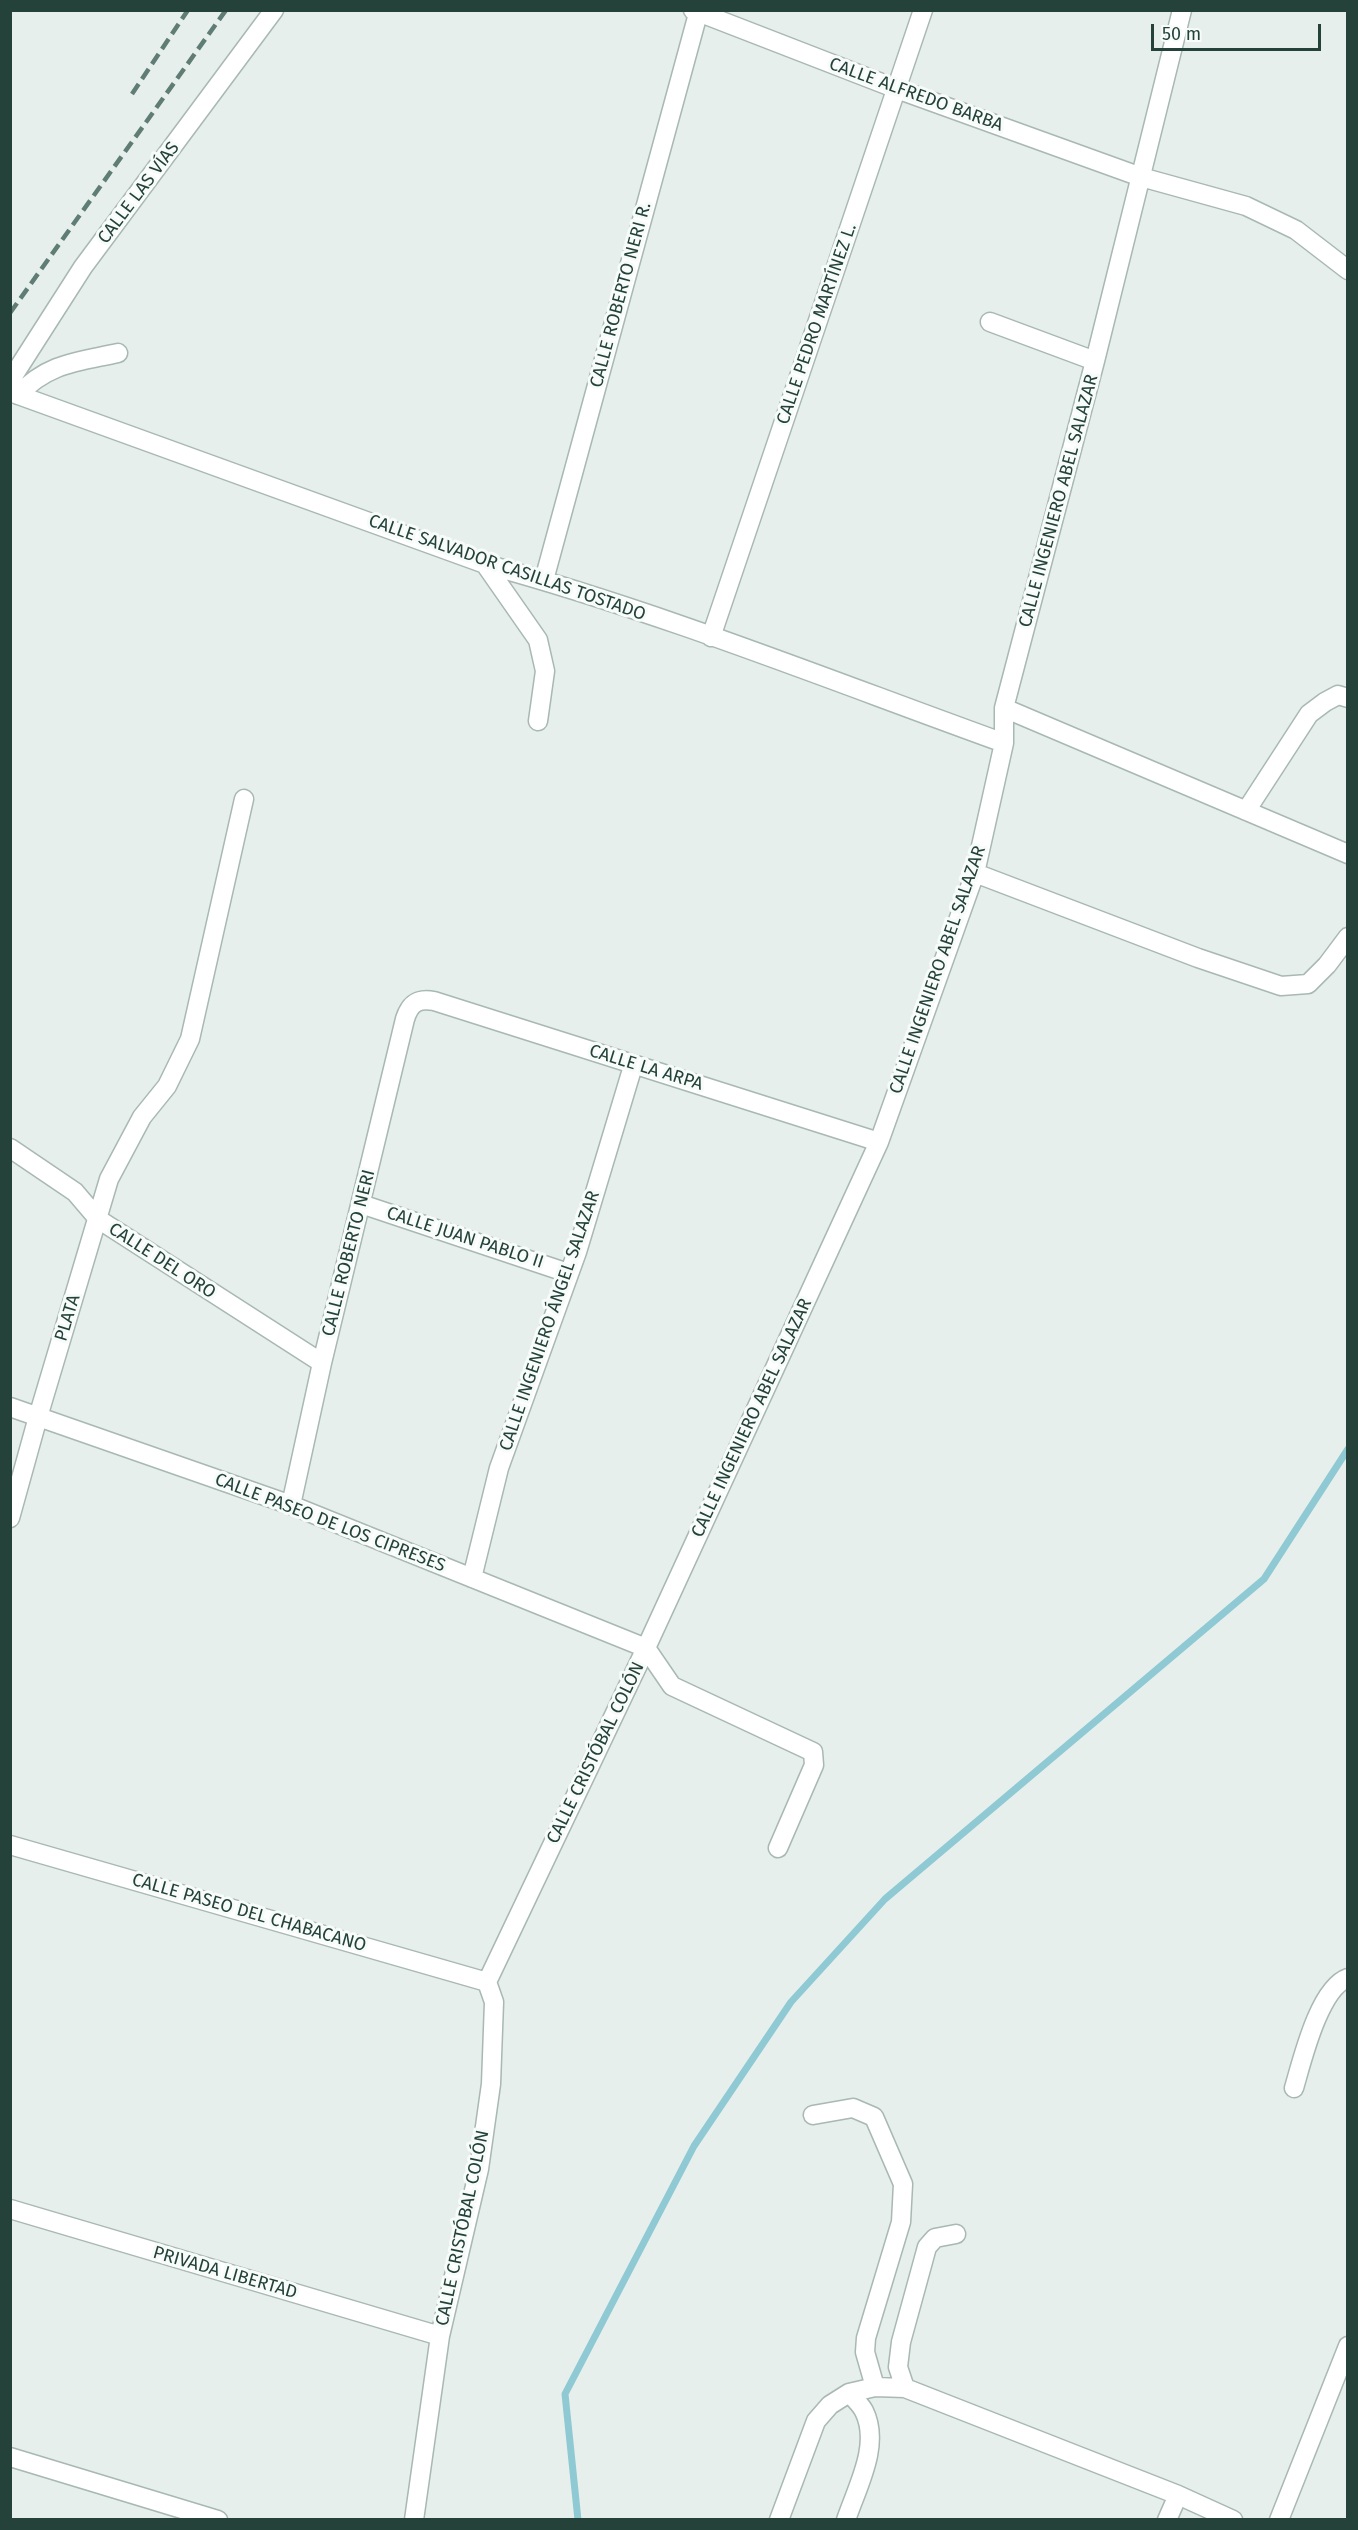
<!DOCTYPE html>
<html>
<head>
<meta charset="utf-8">
<style>
	body { margin:0 }
	#map { position:relative; width:1358px; height:2530px; overflow:hidden; background:#e6efeb; font-family:"Fira Sans",sans-serif }
	canvas { display:block }
	.frame { position:absolute; inset:0; border:12px solid #24423a; pointer-events:none }
	.scale { position:absolute; left:1151px; top:24px; width:170px; height:27px; box-sizing:border-box; border:3px solid #24423a; border-top:0; padding-left:8px; font-size:18px; line-height:21px; white-space:nowrap; color:#24423a; -webkit-text-stroke:4px #f7fbf9; paint-order:stroke }
</style>
</head>
<body>
<div id="map">
<canvas width="1358" height="2530"></canvas>
<div class="frame"></div>
<div class="scale">50 m</div>
</div>
<script>
const context = document.querySelector('canvas').getContext('2d');
context.lineJoin = 'round';
function stroke(path, color, width, dash) { context.strokeStyle = color; context.lineWidth = width; context.lineCap = dash ? 'butt' : 'round'; context.setLineDash(dash || []); context.stroke(path); }
function write(font, color, halo, rows, align = 'center') {
  context.font = font + ' "Fira Sans",sans-serif'; context.lineWidth = 6; context.setLineDash([]); context.textBaseline = 'middle'; context.strokeStyle = halo; context.fillStyle = color; for (const [text, x, y, turn = 0] of rows) {
    context.save(); context.translate(x, y); context.rotate((+turn || 0) * Math.PI / 180); context.textAlign = isNaN(turn) ? turn : align; if (halo) context.strokeText(text, 0, 0); context.fillText(text, 0, 0); context.restore();
  }
}
const stream = new Path2D(`
	M578 2520 565 2394 694 2146 791 2002 885 1899 1264 1579 1348 1449`);
const minor = new Path2D(`
	M693 10 897 89 1141 177 1246 206 1296 230 1348 270
	M990 322 1095 361
	M10 381 83 267 274 10
	M10 392 485 564C661 612 832 681 1004 743
	M18 395C48 363 77 362 118 353
	M485 564 538 640 545 671 538 721
	M544 580 699 10
	M711 637 923 10
	M1004 708 1348 854
	M1246 811 1309 714 1325 702 1338 695 1348 698
	M975 873 1198 958 1281 986 1308 984 1327 965 1348 937
	M10 1148 75 1192 98 1219 322 1363
	M361 1204 568 1273
	M10 1407 291 1505 646 1648
	M291 1505 322 1363 405 1019C410 1003 418 998 434 1001L879 1142
	M10 1518 38 1417 109 1179 142 1117 167 1086 190 1039 244 799
	M472 1578 499 1468 577 1252 633 1066
	M646 1648 672 1686 813 1752 814 1765 778 1848
	M10 1845 487 1982
	M1294 2088C1302 2061 1319 1988 1348 1978
	M813 2115 853 2108 874 2117 903 2184 901 2222 866 2338 865 2352 875 2387
	M10 2209 440 2336
	M905 2388 898 2367 901 2342 927 2247 935 2238 956 2234
	M10 2457 218 2520
	M414 2520 440 2336 479 2169 491 2084 494 2002 487 1982 646 1648 879 1142 975 873 1004 743V708L1095 361 1182 10
	M779 2520 816 2421 830 2405 849 2393 875 2387 905 2388 1178 2495 1233 2520
	M846 2520C857 2487 881 2445 864 2411 861 2405 854 2398 849 2393
	M1167 2520 1178 2495
	M1279 2520 1348 2346`);
const rail = new Path2D(`
	M132 94 188 10
	M10 313 226 10`);
const streetNames = [
	["CALLE ALFREDO BARBA",916,95,20],
	["CALLE LAS VÍAS",139,193,-53],
	["CALLE ROBERTO NERI R.",621,295,-75],
	["CALLE PEDRO MARTÍNEZ L.",817,324,-71],
	["CALLE INGENIERO ABEL SALAZAR",1059,501,-75],
	["CALLE SALVADOR CASILLAS TOSTADO",507,568,19],
	["CALLE INGENIERO ABEL SALAZAR",938,970,-71],
	["CALLE LA ARPA",646,1068,17],
	["CALLE JUAN PABLO II",465,1238,18],
	["CALLE ROBERTO NERI",349,1253,-76],
	["CALLE DEL ORO",162,1261,33],
	["PLATA",68,1318,-73],
	["CALLE INGENIERO ÁNGEL SALAZAR",550,1321,-71],
	["CALLE INGENIERO ABEL SALAZAR",752,1418,-65],
	["CALLE PASEO DE LOS CIPRESES",330,1523,21],
	["CALLE CRISTÓBAL COLÓN",596,1753,-64],
	["CALLE PASEO DEL CHABACANO",249,1913,16],
	["CALLE CRISTÓBAL COLÓN",463,2228,-78],
	["PRIVADA LIBERTAD",225,2273,16]
];
stroke(stream, '#8ec9d4', 7);
stroke(minor, '#a8b8b2', 21);
stroke(minor, '#fff', 18);
stroke(rail, '#5f7d75', 4.5, [12, 6]);
write('18px', '#24423a', '#f7fbf9', streetNames);
</script>
</body>
</html>
